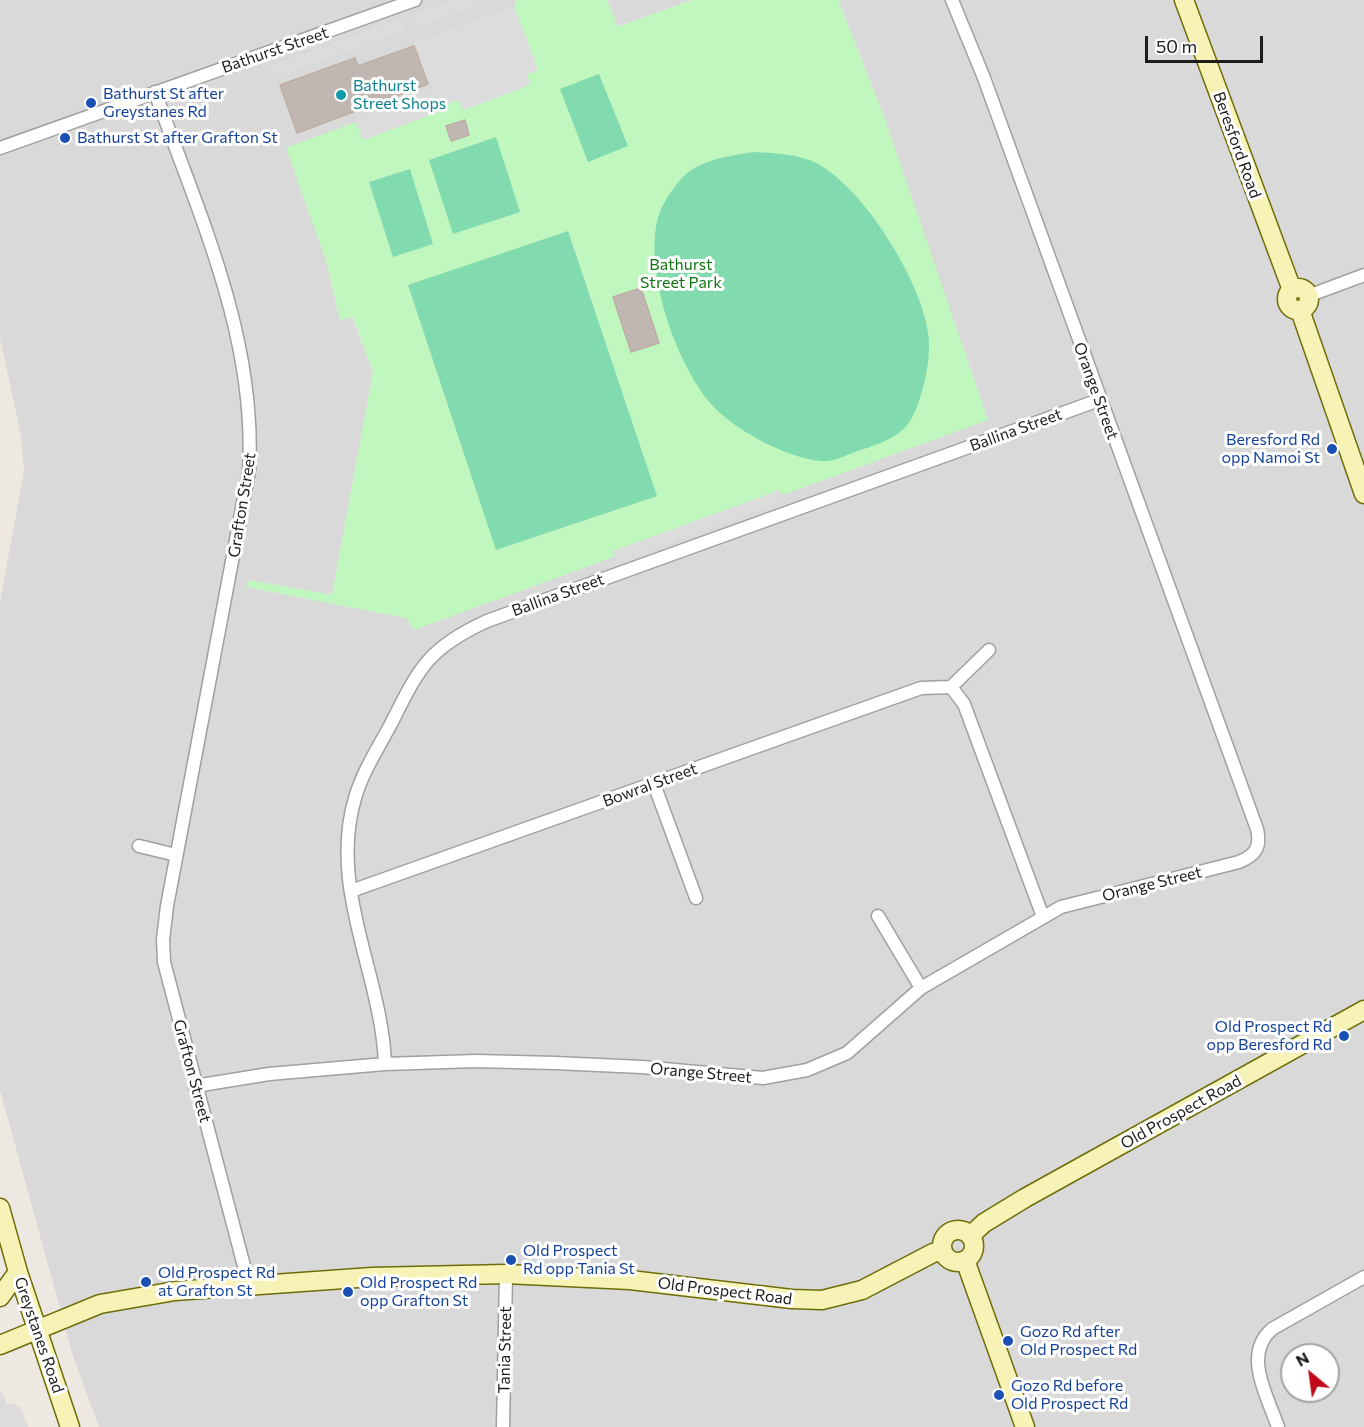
<!DOCTYPE html>
<html>
<head>
<meta charset="utf-8">
<style>
	body { margin:0 }
	#map { position:relative; width:1364px; height:1427px; overflow:hidden; background:#ede8e2; font-family:Commissioner,sans-serif }
	canvas { display:block }
	.north { position:absolute; left:1280px; top:1343px; width:60px; height:60px; box-sizing:border-box; background:#fff; border:2px solid #a4a4a4; border-radius:50%; rotate:331deg; font-size:16px; font-weight:700; line-height:24px; text-align:center; color:#1c1c1c }
	.north::after { content:''; display:block; margin:auto; width:21px; height:27px; background:#c1071a; clip-path:polygon(50% 0,100% 100%,50% 72%,0 100%) }
	.scale { position:absolute; left:1145px; top:36px; width:118px; height:27px; box-sizing:border-box; border:3px solid #1c1c1c; border-top:0; padding-left:8px; font-size:18px; line-height:21px; white-space:nowrap; color:#1c1c1c; -webkit-text-stroke:4px #fff; paint-order:stroke }
</style>
</head>
<body>
<div id="map">
<canvas width="1364" height="1427"></canvas>
<div class="north">N</div>
<div class="scale">50 m</div>
</div>
<script>
const context = document.querySelector('canvas').getContext('2d');
context.lineJoin = 'round';
function fillPath(path, color) { context.fillStyle = color; context.fill(path, 'evenodd'); }
function stroke(path, color, width, dash) { context.strokeStyle = color; context.lineWidth = width; context.lineCap = dash ? 'butt' : 'round'; context.setLineDash(dash || []); context.stroke(path); }
function write(font, color, halo, rows, align = 'center') {
  context.font = font + ' Commissioner,sans-serif'; context.lineWidth = 6; context.setLineDash([]); context.textBaseline = 'middle'; context.strokeStyle = halo; context.fillStyle = color; for (const [text, x, y, turn = 0] of rows) {
    context.save(); context.translate(x, y); context.rotate((+turn || 0) * Math.PI / 180); context.textAlign = isNaN(turn) ? turn : align; if (halo) context.strokeText(text, 0, 0); context.fillText(text, 0, 0); context.restore();
  }
}
const residential = new Path2D(`
	M0 0H516L515 7 326 261 340 320 352 317 373 372 332 595 249 580 247 587 406 618 886 122 838 0H1364V1427H99L73 1356 0 1090V602L24 471 21 436 0 338ZM1292 1355H1328V1391H1292Z
	M607 0H692L617 27Z`);
const park = new Path2D(`
	M516 0H607L618 27 692 0H838L886 122 988 420 414 630 406 618 247 587 249 580 332 595 373 372 353 317 340 320 326 261 286 148 356 122 363 140 446 109 445 105 459 100 464 110 530 84 526 74 538 69 514 6Z`);
const pitch = new Path2D(`
	M599 74 628 146 588 162 560 89Z
	M496 137 520 212 453 234 429 160Z
	M753 152C773 153 794 154 812 161 862 183 926 287 929 340 930 365 923 394 913 416 904 436 879 444 861 450 850 453 832 463 821 461 787 458 736 431 713 406 677 367 645 274 657 222 660 206 673 187 685 175 703 159 731 156 753 152Z
	M410 169 433 244 393 257 369 182Z
	M568 231 657 496 496 550 408 285Z`);
const parking = new Path2D(`
	M453 0H479L480 4 419 26 414 14Z
	M514 6 538 70 527 74 530 85 463 110 459 100 445 105 446 109 363 140 355 117 432 88 415 43Z
	M402 18 407 30 272 79 268 67Z
	M780 490 784 501 617 563 613 551Z
	M2 1391 7 1405 14 1403 20 1407 28 1427H0V1392Z`);
const building = new Path2D(`
	M414 46 428 84 297 133 280 85 355 58 358 66Z
	M465 120 469 135 451 141 446 126Z
	M641 288 659 343 631 352 613 297Z`);
const street = new Path2D(`
	M155 92C199 214 257 339 249 471L167 906 163 940 164 962 249 1285
	M0 148 415 0
	M1308 296 1364 275
	M951 687 989 650
	M654 784 696 898
	M139 846 176 855
	M351 891 921 688 951 687 964 704 1043 917
	M878 916 921 988
	M385 1064C382 975 328 889 355 798 362 773 378 748 391 724 419 668 428 648 487 621L1099 400
	M195 1086 269 1074 385 1064 476 1061 555 1063 642 1067 763 1078 807 1070 847 1053 921 988 1061 907 1239 862C1256 855 1261 847 1257 829L984 78 952 0
	M503 1427 506 1274
	M1278 1427C1268 1397 1242 1355 1272 1329L1364 1277`);
const secondary = new Path2D(`
	M1184 0 1292 290
	M1287 299a11 11 0 1 1 22 0a11 11 0 1 1-22 0Z
	M1300 310 1364 494
	M0 1208 18 1272 70 1427
	M942 1246a16 16 0 1 1 32 0a16 16 0 1 1-32 0Z
	M970 1236 984 1223 1025 1198 1364 1010
	M965 1260 1025 1427
	M0 1297 18 1272
	M0 1345 100 1304 175 1291 372 1277 506 1274 630 1280 792 1299 822 1300 862 1290 933 1253 942 1251`);
const markers = [
	[341,95,6,"#0f9aa8"],
	[91,103,6,"#1a4fb4"],
	[65,138,6,"#1a4fb4"],
	[1332,449,6,"#1a4fb4"],
	[1344,1036,6,"#1a4fb4"],
	[511,1260,6,"#1a4fb4"],
	[146,1282,6,"#1a4fb4"],
	[348,1292,6,"#1a4fb4"],
	[1008,1341,6,"#1a4fb4"],
	[999,1395,6,"#1a4fb4"]
];
const streetNames = [
	["Bathurst Street",275,50,-19],
	["Beresford Road",1237,145,70],
	["Orange Street",1096,391,70],
	["Ballina Street",1016,430,-20],
	["Grafton Street",242,505,-81],
	["Ballina Street",558,595,-20],
	["Bowral Street",650,785,-20],
	["Orange Street",1152,884,-14],
	["Grafton Street",192,1071,75],
	["Orange Street",701,1073,5],
	["Old Prospect Road",1181,1112,-29],
	["Old Prospect Road",725,1291,7],
	["Greystanes Road",39,1335,71],
	["Tania Street",505,1350,-89]
];
const cultureNames = [
	["Bathurst",353,86],
	["Street Shops",353,104]
];
const transitNames = [
	["Bathurst St after",103,94],
	["Greystanes Rd",103,112],
	["Bathurst St after Grafton St",77,138],
	["Beresford Rd",1320,440,"right"],
	["opp Namoi St",1320,458,"right"],
	["Old Prospect Rd",1332,1027,"right"],
	["opp Beresford Rd",1332,1045,"right"],
	["Old Prospect",523,1251],
	["Rd opp Tania St",523,1269],
	["Old Prospect Rd",158,1273],
	["at Grafton St",158,1291],
	["Old Prospect Rd",360,1283],
	["opp Grafton St",360,1301],
	["Gozo Rd after",1020,1332],
	["Old Prospect Rd",1020,1350],
	["Gozo Rd before",1011,1386],
	["Old Prospect Rd",1011,1404]
];
const parkNames = [
	["Bathurst",681,265],
	["Street Park",681,283]
];
fillPath(residential, '#dad9d9');
fillPath(park, '#c0f7bf');
fillPath(pitch, '#82daaf');
fillPath(parking, '#dcdcdc');
fillPath(building, '#c1b7b2');
stroke(building, '#beada5', 1.5);
stroke(street, '#a0a0a0', 15);
stroke(secondary, '#6d6d09', 21);
stroke(street, '#fff', 12);
stroke(secondary, '#f7f3b6', 18);
for (const [x, y, r, color] of markers) { const dot = new Path2D(); dot.arc(x, y, r, 0, 2 * Math.PI); context.fillStyle = color; context.fill(dot); stroke(dot, '#fff', 2); }
write('16px', '#1c1c1c', '#fff', streetNames);
write('16px', '#0d838f', '#fff', cultureNames, 'left');
write('16px', '#164399', '#fff', transitNames, 'left');
write('16px', '#11750f', '#fff', parkNames);
</script>
</body>
</html>
